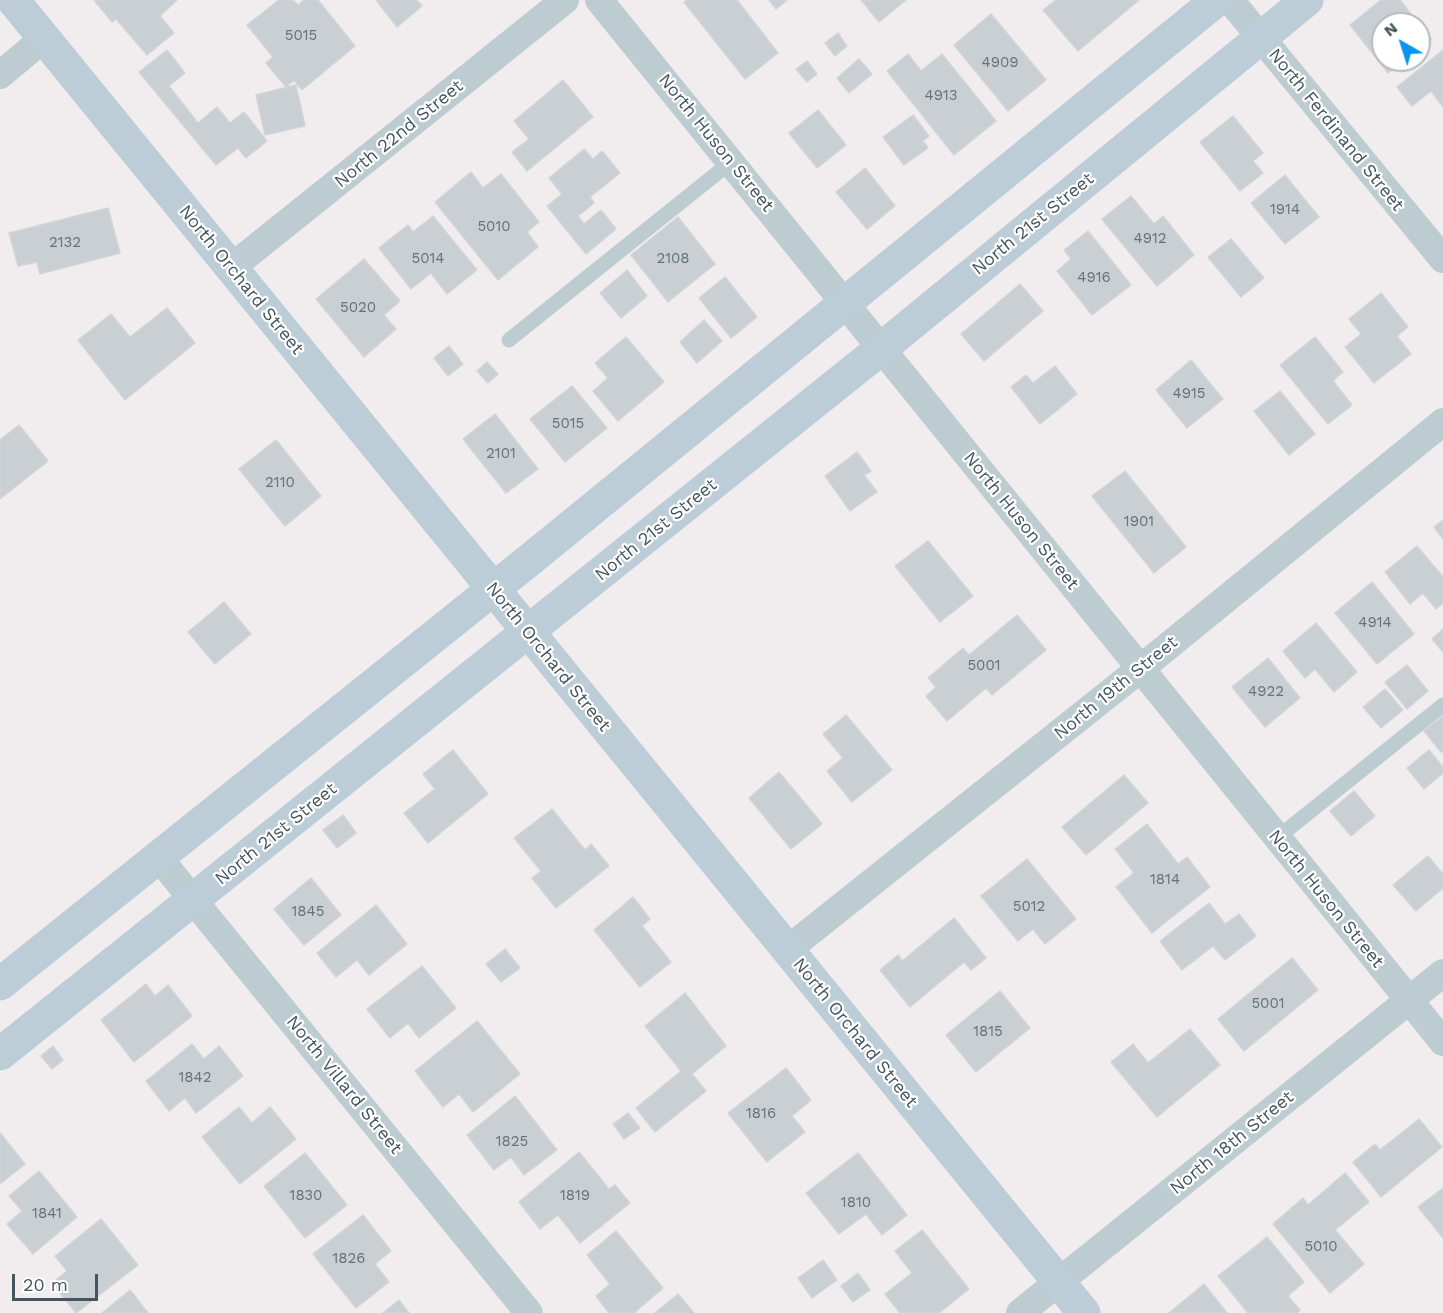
<!DOCTYPE html>
<html>
<head>
<meta charset="utf-8">
<style>
	body { margin:0 }
	#map { position:relative; width:1443px; height:1313px; overflow:hidden; background:#f1edee; font-family:"Work Sans",sans-serif }
	canvas { display:block }
	.north { position:absolute; left:1371px; top:12px; width:60px; height:60px; box-sizing:border-box; background:#fff; border:2px solid #b4bbbe; border-radius:50%; rotate:321deg; font-size:16px; font-weight:700; line-height:24px; text-align:center; color:#44555d }
	.north::after { content:''; display:block; margin:auto; width:21px; height:27px; background:#0794f1; clip-path:polygon(50% 0,100% 100%,50% 72%,0 100%) }
	.scale { position:absolute; left:12px; top:1274px; width:86px; height:27px; box-sizing:border-box; border:3px solid #44555d; border-top:0; padding-left:8px; font-size:18px; line-height:21px; white-space:nowrap; color:#44555d; -webkit-text-stroke:4px #fff; paint-order:stroke }
</style>
</head>
<body>
<div id="map">
<canvas width="1443" height="1313"></canvas>
<div class="north">N</div>
<div class="scale">20 m</div>
</div>
<script>
const context = document.querySelector('canvas').getContext('2d');
context.lineJoin = 'round';
function fillPath(path, color) { context.fillStyle = color; context.fill(path, 'evenodd'); }
function stroke(path, color, width, dash) { context.strokeStyle = color; context.lineWidth = width; context.lineCap = dash ? 'butt' : 'round'; context.setLineDash(dash || []); context.stroke(path); }
function write(font, color, halo, rows, align = 'center') {
  context.font = font + ' "Work Sans",sans-serif'; context.lineWidth = 4.5; context.setLineDash([]); context.textBaseline = 'middle'; context.strokeStyle = halo; context.fillStyle = color; for (const [text, x, y, turn = 0] of rows) {
    context.save(); context.translate(x, y); context.rotate((+turn || 0) * Math.PI / 180); context.textAlign = isNaN(turn) ? turn : align; if (halo) context.strokeText(text, 0, 0); context.fillText(text, 0, 0); context.restore();
  }
}
const building = new Path2D(`
	M94 0H177L160 16 174 33 147 55 116 19 112 22Z
	M279 0H293L298 5 304 0H318L355 46 302 90 294 80 286 87 266 63 273 57 247 25Z
	M376 0H417L422 6 397 27Z
	M687 0H737L778 53 745 79 684 2Z
	M769 0H787L776 9Z
	M861 0H906L879 22Z
	M1056 0H1139L1078 51 1043 10Z
	M1381 0H1400L1419 24H1383V60H1405L1388 73 1350 25Z
	M991 14 1046 80 1008 111 954 45Z
	M1419 24 1431 39 1419 49Z
	M838 33 847 46 835 56 825 43Z
	M167 50 185 73 169 86 198 123 217 107 230 123 244 112 267 141 246 158 238 148 216 165 139 72Z
	M1443 50V107L1431 91 1412 106 1397 87Z
	M908 54 921 71 942 54 996 121 954 155 887 71Z
	M859 59 872 74 849 93 837 78Z
	M807 61 817 74 807 82 796 69Z
	M563 80 593 117 527 171 512 152 529 139 514 121Z
	M296 85 305 126 265 135 256 95Z
	M818 110 846 145 817 168 789 133Z
	M913 115 929 136 923 141 928 148 904 165 883 137Z
	M1233 116 1263 153 1253 161 1263 173 1240 191 1200 142Z
	M584 149 593 159 602 151 620 173 590 197 594 203 578 216 584 224 601 210 616 229 586 254 547 206 562 194 549 178Z
	M865 168 895 206 867 229 836 192Z
	M471 172 483 188 501 174 539 222 527 232 538 247 498 280 435 202Z
	M1285 175 1319 217 1285 244 1251 203Z
	M1131 196 1154 224 1163 216 1194 255 1157 286 1102 219Z
	M108 208 120 253 40 274 37 262 18 266 9 233Z
	M433 216 477 270 447 294 431 273 411 289 379 248 408 225 413 232Z
	M678 217 715 264 668 302 631 255Z
	M1088 231 1131 285 1092 315 1057 271 1071 259 1064 250Z
	M1231 239 1264 278 1241 297 1208 257Z
	M364 259 400 301 384 315 396 329 364 357 316 299Z
	M627 270 647 296 621 318 600 293Z
	M725 277 757 317 731 338 699 298Z
	M1020 284 1043 311 984 361 961 334Z
	M1381 293 1408 327 1397 336 1411 354 1374 383 1345 347 1361 334 1349 319Z
	M167 308 195 343 125 400 78 340 111 314 130 337Z
	M704 320 722 341 697 363 680 342Z
	M626 337 664 382 618 421 593 391 608 378 595 363Z
	M1315 337 1343 372 1333 381 1352 405 1328 424 1280 365Z
	M449 346 463 364 448 376 434 358Z
	M1191 360 1223 399 1187 428 1156 390Z
	M487 362 498 374 488 383 477 371Z
	M1055 366 1077 394 1040 424 1011 387 1026 375 1033 383Z
	M572 386 607 428 565 462 530 419Z
	M1280 391 1315 434 1289 455 1254 411Z
	M495 414 538 469 506 493 463 439Z
	M19 425 48 461 0 499V440Z
	M276 440 321 496 285 526 239 469Z
	M857 452 871 471 864 475 877 492 850 511 825 476Z
	M1125 471 1186 547 1154 573 1092 496Z
	M1443 520V539L1434 527Z
	M928 541 973 596 940 622 895 566Z
	M1417 546 1443 577V603L1436 609 1423 593 1410 604 1385 572Z
	M1372 582 1414 634 1377 664 1335 613Z
	M224 602 251 634 215 664 188 632Z
	M1017 615 1046 650 992 695 986 688 947 721 926 696 936 687 928 678 963 648 969 655Z
	M1316 623 1357 672 1334 692 1315 669 1305 678 1283 651Z
	M1443 629V652L1432 639Z
	M1268 658 1300 698 1265 727 1232 687Z
	M1407 665 1428 691 1407 709 1385 682Z
	M1385 689 1403 710 1381 728 1363 707Z
	M846 715 892 770 852 802 827 771 843 758 823 734Z
	M1443 716V751L1441 752 1424 731Z
	M453 750 488 794 428 843 404 813 435 789 423 774Z
	M1429 750 1443 767V773L1424 789 1407 768Z
	M779 772 822 824 791 849 749 798Z
	M1124 775 1148 803 1086 855 1062 827Z
	M1354 791 1375 816 1351 836 1330 811Z
	M552 809 585 850 591 844 609 866 556 908 532 878 541 871 514 838Z
	M343 815 356 833 337 848 323 830Z
	M1147 824 1178 864 1187 857 1210 887 1152 933 1116 887 1134 873 1115 849Z
	M1428 856 1443 874V888L1416 911 1393 885Z
	M1027 859 1076 919 1045 944 1033 929 1018 941 981 896Z
	M311 878 341 915 304 945 274 909Z
	M633 897 650 919 642 926 671 962 640 987 594 930Z
	M1209 903 1225 924 1239 914 1256 936 1225 960 1213 946 1182 970 1160 941Z
	M376 905 407 944 369 975 357 960 336 977 317 953Z
	M954 918 986 958 971 970 964 962 910 1007 880 970 898 955 902 961Z
	M505 949 520 968 501 982 486 964Z
	M1292 958 1318 990 1244 1051 1218 1019Z
	M422 966 456 1008 419 1038 408 1023 390 1038 367 1009Z
	M146 984 155 996 168 985 192 1016 134 1062 101 1020Z
	M1000 991 1030 1028 976 1072 946 1035Z
	M685 993 726 1046 692 1074 706 1091 655 1132 636 1108 681 1071 645 1026Z
	M477 1021 520 1074 473 1112 459 1094 443 1107 415 1071Z
	M1190 1029 1220 1065 1157 1117 1111 1062 1133 1044 1148 1063Z
	M192 1044 204 1059 219 1046 243 1076 196 1113 185 1098 169 1111 146 1081Z
	M53 1046 63 1060 52 1069 41 1056Z
	M786 1068 811 1100 792 1116 805 1132 767 1162 728 1113Z
	M515 1096 557 1150 524 1175 511 1157 494 1170 467 1135Z
	M239 1107 252 1123 270 1107 296 1139 240 1184 202 1137Z
	M628 1113 640 1128 624 1139 613 1124Z
	M1419 1119 1442 1147 1381 1197 1353 1162 1375 1144 1380 1150Z
	M0 1133 25 1164 0 1184Z
	M579 1152 609 1189 615 1185 630 1203 580 1243 558 1215 540 1229 519 1202Z
	M305 1153 347 1205 305 1238 264 1186Z
	M858 1153 907 1215 882 1235 866 1214 839 1234 806 1193Z
	M39 1171 77 1217 33 1254 7 1224 22 1211 9 1196Z
	M1345 1173 1369 1202 1335 1230 1364 1264 1330 1293 1273 1224 1303 1198 1308 1205Z
	M1443 1188V1238L1418 1207Z
	M363 1215 391 1251 375 1264 389 1282 356 1308 313 1254Z
	M101 1219 138 1265 76 1313 52 1283 67 1271 55 1256Z
	M922 1230 969 1289 939 1313H900L885 1294 912 1273 895 1251Z
	M616 1231 663 1288 634 1313H609L596 1296 610 1284 587 1255Z
	M1267 1237 1304 1282 1288 1296 1300 1310 1297 1313H1248L1218 1276Z
	M823 1260 837 1280 812 1298 798 1278Z
	M858 1273 870 1290 853 1302 841 1286Z
	M1204 1284 1227 1313H1169Z
	M130 1290 148 1313H102Z
	M678 1294 694 1313H655Z
	M399 1300 409 1313H383Z`);
const lane = new Path2D(`
	M509 340 731 162
	M1277 838 1443 705`);
const street = new Path2D(`
	M599 0 1443 1042
	M1230 0 1443 259
	M0 75 43 39
	M232 267 565 0
	M159 858 529 1313
	M787 950 1140 669 1443 422
	M1020 1313 1443 973`);
const secondary = new Path2D(`
	M13 0 1084 1313
	M0 984 532 558 1217 0
	M0 1054 882 348 1307 0`);
const numberNames = [
	["5015",301,36],
	["4909",1000,63],
	["4913",941,96],
	["1914",1285,210],
	["5010",494,227],
	["4912",1150,239],
	["2132",65,243],
	["5014",428,259],
	["2108",673,259],
	["4916",1094,278],
	["5020",358,308],
	["4915",1189,394],
	["5015",568,424],
	["2101",501,454],
	["2110",280,483],
	["1901",1139,522],
	["4914",1375,623],
	["5001",984,666],
	["4922",1266,692],
	["1814",1165,880],
	["5012",1029,907],
	["1845",308,912],
	["5001",1268,1004],
	["1815",988,1032],
	["1842",195,1078],
	["1816",761,1114],
	["1825",512,1142],
	["1830",306,1196],
	["1819",575,1196],
	["1810",856,1203],
	["1841",47,1214],
	["5010",1321,1247],
	["1826",349,1259]
];
const streetNames = [
	["North Ferdinand Street",1336,130,51],
	["North 22nd Street",399,134,-39],
	["North Huson Street",716,143,51],
	["North 21st Street",1033,224,-39],
	["North Orchard Street",241,280,51],
	["North Huson Street",1021,521,51],
	["North 21st Street",656,530,-39],
	["North Orchard Street",548,657,51],
	["North 19th Street",1116,688,-39],
	["North 21st Street",276,834,-39],
	["North Huson Street",1326,899,51],
	["North Orchard Street",855,1033,51],
	["North Villard Street",344,1085,51],
	["North 18th Street",1232,1143,-39]
];
fillPath(building, '#c9cfd3');
stroke(building, '#d1d5da', 1.5);
stroke(lane, '#bcccd1', 15);
stroke(street, '#bcccd1', 28);
stroke(secondary, '#bccdd7', 33);
write('15px', '#65747a', null, numberNames);
write('18px', '#44555d', '#fff', streetNames);
</script>
</body>
</html>
